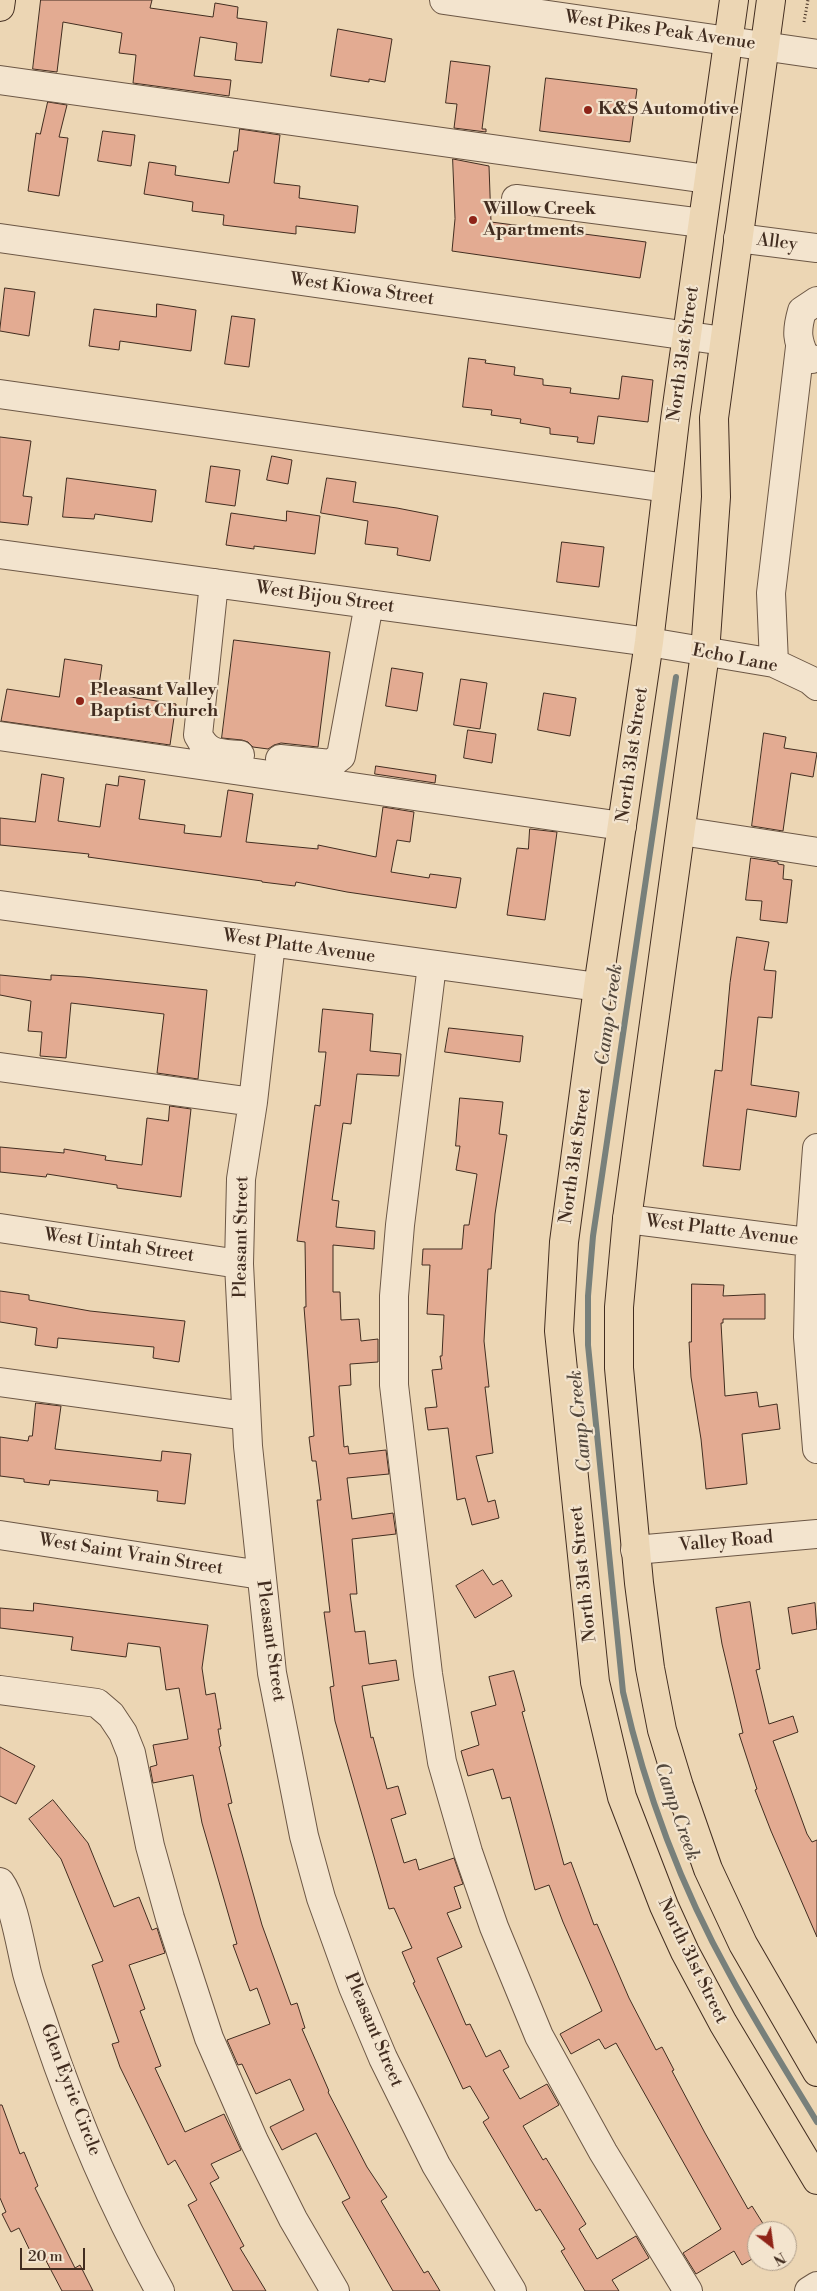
<!DOCTYPE html>
<html>
<head>
<meta charset="utf-8">
<style>
	body { margin:0 }
	#map { position:relative; width:817px; height:2291px; overflow:hidden; background:#ecd6b4; font-family:"Libre Bodoni",serif }
	canvas { display:block }
	.north { position:absolute; left:747px; top:2221px; width:50px; height:50px; box-sizing:border-box; background:#f3e4ce; border:1px solid #ac9b88; border-radius:50%; rotate:150deg; font-size:14px; font-weight:700; line-height:20px; text-align:center; color:#422d20 }
	.north::after { content:''; display:block; margin:auto; width:18px; height:22px; background:#8f2418; clip-path:polygon(50% 0,100% 100%,50% 72%,0 100%) }
	.scale { position:absolute; left:20px; top:2248px; width:65px; height:22px; box-sizing:border-box; border:2px solid #422d20; border-top:0; padding-left:6px; font-size:15px; line-height:18px; white-space:nowrap; color:#422d20; -webkit-text-stroke:4px #f3e4ce; paint-order:stroke }
</style>
</head>
<body>
<div id="map">
<canvas width="817" height="2291"></canvas>
<div class="north">N</div>
<div class="scale">20 m</div>
</div>
<script>
const context = document.querySelector('canvas').getContext('2d');
context.lineJoin = 'round';
function stroke(path, color, width, dash) { context.strokeStyle = color; context.lineWidth = width; context.lineCap = dash ? 'butt' : 'round'; context.setLineDash(dash || []); context.stroke(path); }
function fillPath(path, color) { context.fillStyle = color; context.fill(path, 'evenodd'); }
function write(font, color, halo, rows, align = 'center') {
  context.font = font + ' "Libre Bodoni",serif'; context.lineWidth = 4.5; context.setLineDash([]); context.textBaseline = 'middle'; context.strokeStyle = halo; context.fillStyle = color; for (const [text, x, y, turn = 0] of rows) {
    context.save(); context.translate(x, y); context.rotate((+turn || 0) * Math.PI / 180); context.textAlign = isNaN(turn) ? turn : align; if (halo) context.strokeText(text, 0, 0); context.fillText(text, 0, 0); context.restore();
  }
}
const stream = new Path2D(`
	M676 677 593 1236 588 1296V1345L623 1692C645 1790 681 1887 730 1975 757 2025 788 2074 817 2122`);
const building = new Path2D(`
	M41 0H152L150 8 213 17 215 3 238 7 237 18 267 22 262 63 235 60 237 43 200 37 194 76 231 80 229 96 133 83 136 55 119 53 122 33 63 22 57 72 33 69Z
	M338 29 392 39 385 82 369 79V82L331 76Z
	M451 61 490 66 482 129H486V132L454 128 457 104 446 103Z
	M546 78 637 89 630 142 540 131Z
	M48 102 67 105 59 137 68 138 59 196 28 191 36 133 40 134Z
	M240 129 280 135 274 183 300 186 299 198 358 206 355 233 296 226V234L223 225 224 215 192 211 193 202 144 194 149 162 176 166 175 175 229 183 234 151H237Z
	M103 131 135 135 131 166 98 161Z
	M453 159 489 166 491 222 646 242 640 278 452 251 455 219Z
	M5 288 35 292 29 336 0 331Z
	M157 304 196 310 191 351 120 341 119 350 89 346 94 309 156 317Z
	M232 316 255 319 249 367 225 364Z
	M469 358 486 360 485 363 515 367 514 375 543 379V385L571 388 570 393 619 399 622 376 653 380 648 422 598 416 594 444 577 442 578 437 550 434V428L520 423 521 419 491 415 492 410 463 407Z
	M0 437 31 441 23 496 32 497 28 525 0 522Z
	M272 456 292 460 288 484 267 480Z
	M211 466 240 470 235 506 206 502Z
	M67 478 156 490 152 522 95 514 94 519 63 517Z
	M327 478 356 482 353 502 397 508 438 516 430 561 397 555 398 548 365 544 368 521 321 513Z
	M287 511 320 516 315 554 254 546V549L226 545 231 513 286 521Z
	M562 542 604 547 599 587 557 582Z
	M234 640 330 652 318 747 281 743 274 745 268 749 253 747 248 742 242 740 222 738Z
	M65 659 102 665 98 692 176 704 170 745 1 721 7 689 59 697Z
	M392 668 423 673 417 711 386 706Z
	M461 679 487 683 480 729 454 725Z
	M544 693 576 698 570 736 538 730Z
	M468 730 496 734 492 763 464 758Z
	M764 733 786 737 784 748 817 753 813 777 791 773 783 831 752 826Z
	M376 766 436 775 435 783 375 774Z
	M42 774 64 778 58 821 100 827 106 784 118 786 119 776 145 780 139 819 185 825 184 833 221 837 228 790 253 794 246 842 318 849V845L376 857 383 807 414 812 410 842 397 840 391 872 429 878 430 874 461 878 456 908 347 892 296 882 295 886 262 882V881L88 857 89 854 0 845V818L35 822Z
	M530 829 557 832 545 920 507 915 517 848 528 849Z
	M751 858 778 862V864L784 865 783 879 792 880 787 923 760 920 762 901 746 900Z
	M737 937 769 942 764 970 776 971 772 1018 758 1017 751 1085 799 1092 796 1117 747 1109 740 1170 703 1166 715 1070 722 1071 730 983Z
	M0 975 51 980V975L84 977 207 990 198 1079 157 1073 164 1014 71 1003 66 1058 40 1056 42 1032 28 1031 31 1001 0 995Z
	M323 1009 373 1014 370 1051 401 1054 399 1076 357 1074 351 1124 343 1123 332 1200 339 1201 336 1227 375 1231 374 1249 333 1245V1292H340L341 1320 359 1319 361 1341 378 1339V1362L350 1364 351 1385 339 1386 344 1447 348 1446 349 1454 386 1450 389 1474 347 1478 352 1519 393 1513 396 1534 352 1539 357 1594H350L355 1632 365 1631 369 1664 396 1660 399 1680 362 1686 371 1738 373 1737 387 1789 398 1786 406 1814 391 1819 404 1863 416 1859 419 1870 454 1858 463 1884 454 1887 461 1908 447 1913 462 1947 437 1958 466 2025 470 2024 486 2057 500 2050 509 2067 503 2070 520 2099 547 2084 559 2105 523 2126 543 2160 546 2158 586 2224 579 2229 597 2259 636 2236 649 2258 612 2280 619 2291H585L561 2251 565 2249 540 2209 536 2211 483 2122 489 2118 470 2086 463 2089 413 1983 415 1982 402 1952 412 1948 394 1908 389 1909 335 1721 330 1687 334 1686 324 1612H330L317 1500H321L316 1461H312L309 1437 314 1436 304 1307H306L305 1242 297 1241 315 1105 320 1106 326 1052H319Z
	M449 1028 523 1036 520 1062 445 1052Z
	M460 1098 503 1102 499 1134 507 1135 495 1214 491 1269H488L484 1341 489 1387H485L493 1453 476 1456 488 1502 495 1500 499 1518 472 1525 465 1498 457 1500 448 1428 428 1430 425 1408 437 1407 432 1370 442 1369 440 1356H442L444 1315 427 1314 430 1265H422L423 1249H462L464 1225H469L477 1174 456 1170 460 1146H456Z
	M170 1106 191 1109 181 1197 117 1188V1185L47 1174 46 1177 0 1172V1147L64 1153V1149L106 1156 105 1160 142 1165 147 1118 168 1121Z
	M692 1284 724 1285 723 1296 765 1294V1319H723V1323H721L725 1396 757 1392 759 1407 777 1404 780 1429 742 1434 747 1484 706 1489 701 1439 691 1377 689 1342H691Z
	M0 1291 29 1295V1300L90 1311 185 1321 179 1362 153 1358 154 1347 58 1338 57 1348 35 1345 37 1328 0 1322Z
	M36 1403 61 1406 55 1449 161 1461 162 1451 191 1454 185 1504 157 1501 158 1491 50 1480 49 1485 24 1482V1479L0 1476V1437L28 1441 29 1436H32Z
	M483 1570 493 1585 502 1580 512 1596 475 1618 456 1586Z
	M750 1602 760 1669 756 1670 769 1724 793 1716 798 1732 773 1741 807 1834 812 1842 817 1840V1937L771 1831 755 1790 757 1789 739 1734 743 1733 722 1644 716 1608Z
	M34 1603 208 1625 202 1668 206 1695 215 1693 221 1729H218L221 1746 219 1747 232 1803 228 1804 262 1925 291 2005 297 2003 305 2028 302 2029 329 2091 328 2092 367 2167 387 2197 381 2201 424 2273 428 2271 440 2291H393L342 2202 350 2198 316 2133 282 2150 270 2127 304 2110 290 2079 256 2094 242 2064 238 2065 227 2040 270 2024 257 1988 250 1991 233 1945 237 1944 202 1823 193 1775 153 1783 150 1767 157 1765 153 1745 188 1739 179 1688 166 1690 160 1647 128 1643 126 1657 71 1650 73 1637 0 1628V1608L33 1611Z
	M815 1603 817 1629 792 1634 788 1608Z
	M514 1671 525 1711 522 1712 564 1865 571 1862 594 1925 597 1924 629 1998 656 2050 662 2047 674 2070 672 2071 705 2133 748 2209 752 2206 767 2230 757 2231V2256L742 2265 734 2251 696 2274 683 2253 721 2229 616 2043 605 2049 599 2039 571 2054 560 2034 602 2011 563 1922 549 1885 535 1890 510 1797 502 1799 493 1769 468 1776 461 1751 479 1745 471 1712 496 1705 489 1677Z
	M0 1747 35 1766 16 1804 0 1796Z
	M53 1800 88 1843 114 1907 139 1897 152 1930 157 1928 165 1953 129 1965 145 2009 140 2011 161 2066 155 2068 185 2132 224 2114 241 2150 211 2164 219 2178 210 2183 244 2246 240 2248 266 2291H233L188 2205 197 2200 175 2160 168 2165 120 2067 112 2044 119 2042 92 1965 103 1961 61 1859 29 1819Z
	M0 2105H2L20 2154 24 2152 38 2186 35 2188 75 2268 80 2265 93 2291H62L43 2255 34 2259 19 2228 11 2232 2 2214 6 2212 0 2198Z`);
const path = new Path2D(`
	M804 22 808 0`);
const minor = new Path2D(`
	M444 0 817 54
	M0 80 707 179
	M516 199 702 223
	M0 238 724 341
	M738 238 817 248
	M812 359H806C797 340 796 332 802 311L817 301
	M0 394 667 488
	M0 554 649 642 774 663 810 680 817 686
	M214 583 198 735C208 755 219 753 240 755
	M774 663 771 593 800 347
	M0 736 622 826
	M280 759 331 764 341 756 369 604
	M681 831 817 852
	M0 905 598 987
	M271 943 253 1102 241 1179 239 1264 248 1446 272 1673 304 1836 321 1898 353 1987 383 2058 436 2165 512 2291
	M432 965 400 1225 394 1296V1385L428 1674 442 1762 468 1852 494 1927 539 2036 603 2152 688 2291
	M0 1067 253 1102
	M817 1148 810 1242 808 1337 817 1449
	M627 1219 817 1243
	M0 1228 239 1264
	M0 1382 246 1416
	M0 1535 261 1575
	M635 1550 817 1534
	M0 1690 97 1703 111 1715 123 1733 131 1753 150 1846 170 1918 209 2038 254 2141 293 2219 335 2291
	M0 1882C14 1901 21 1949 27 1973 32 1992 40 2012 46 2031 76 2120 114 2209 160 2291
	M809 2291 817 2286`);
const major = new Path2D(`
	M734 0 675 420 649 642 598 987 564 1242 559 1331 595 1682 622 1797 664 1906 685 1952 723 2023 817 2180
	M771 0 714 418 716 497 705 653 627 1219 619 1307V1368L639 1583 650 1668 662 1730 679 1786 708 1869 743 1944 817 2072
	M0 7 1 0`);
const markers = [
	[588,110,5,"#8f2418"],
	[473,220,5,"#8f2418"],
	[80,701,5,"#8f2418"]
];
const streetNames = [
	["West Pikes Peak Avenue",660,31,8],
	["Alley",777,243,7],
	["West Kiowa Street",362,290,8],
	["North 31st Street",684,354,-82],
	["West Bijou Street",325,598,8],
	["Echo Lane",735,659,11],
	["North 31st Street",633,755,-82],
	["West Platte Avenue",299,947,8],
	["North 31st Street",576,1156,-82],
	["West Platte Avenue",722,1231,7],
	["Pleasant Street",242,1237,-89],
	["West Uintah Street",119,1246,8],
	["Valley Road",726,1542,-5],
	["West Saint Vrain Street",131,1555,9],
	["North 31st Street",584,1574,-96],
	["Pleasant Street",270,1641,82],
	["North 31st Street",692,1961,64],
	["Pleasant Street",373,2030,67],
	["Glen Eyrie Circle",70,2090,69]
];
const poiNames = [
	["K&S Automotive",598,110],
	["Willow Creek",483,210],
	["Apartments",483,231],
	["Pleasant Valley",90,691],
	["Baptist Church",90,712]
];
const waterNames = [
	["Camp Creek",610,1015,-82],
	["Camp Creek",581,1421,-96],
	["Camp Creek",676,1812,71]
];
stroke(stream, '#78807b', 6);
fillPath(building, '#e3ab92');
stroke(building, '#422d20', 1);
stroke(minor, '#6c5745', 30);
stroke(major, '#422d20', 30);
stroke(path, '#422d20', 3, [1, 2.5]);
stroke(minor, '#f3e4ce', 28);
stroke(major, '#ecd6b4', 28);
for (const [x, y, r, color] of markers) { const dot = new Path2D(); dot.arc(x, y, r, 0, 2 * Math.PI); context.fillStyle = color; context.fill(dot); stroke(dot, '#f3e4ce', 2); }
write('18px', '#422d20', '#f3e4ce', streetNames);
write('bold 18px', '#422d20', '#f3e4ce', poiNames, 'left');
write('italic 19px', '#54493e', '#f3e4ce', waterNames);
</script>
</body>
</html>
